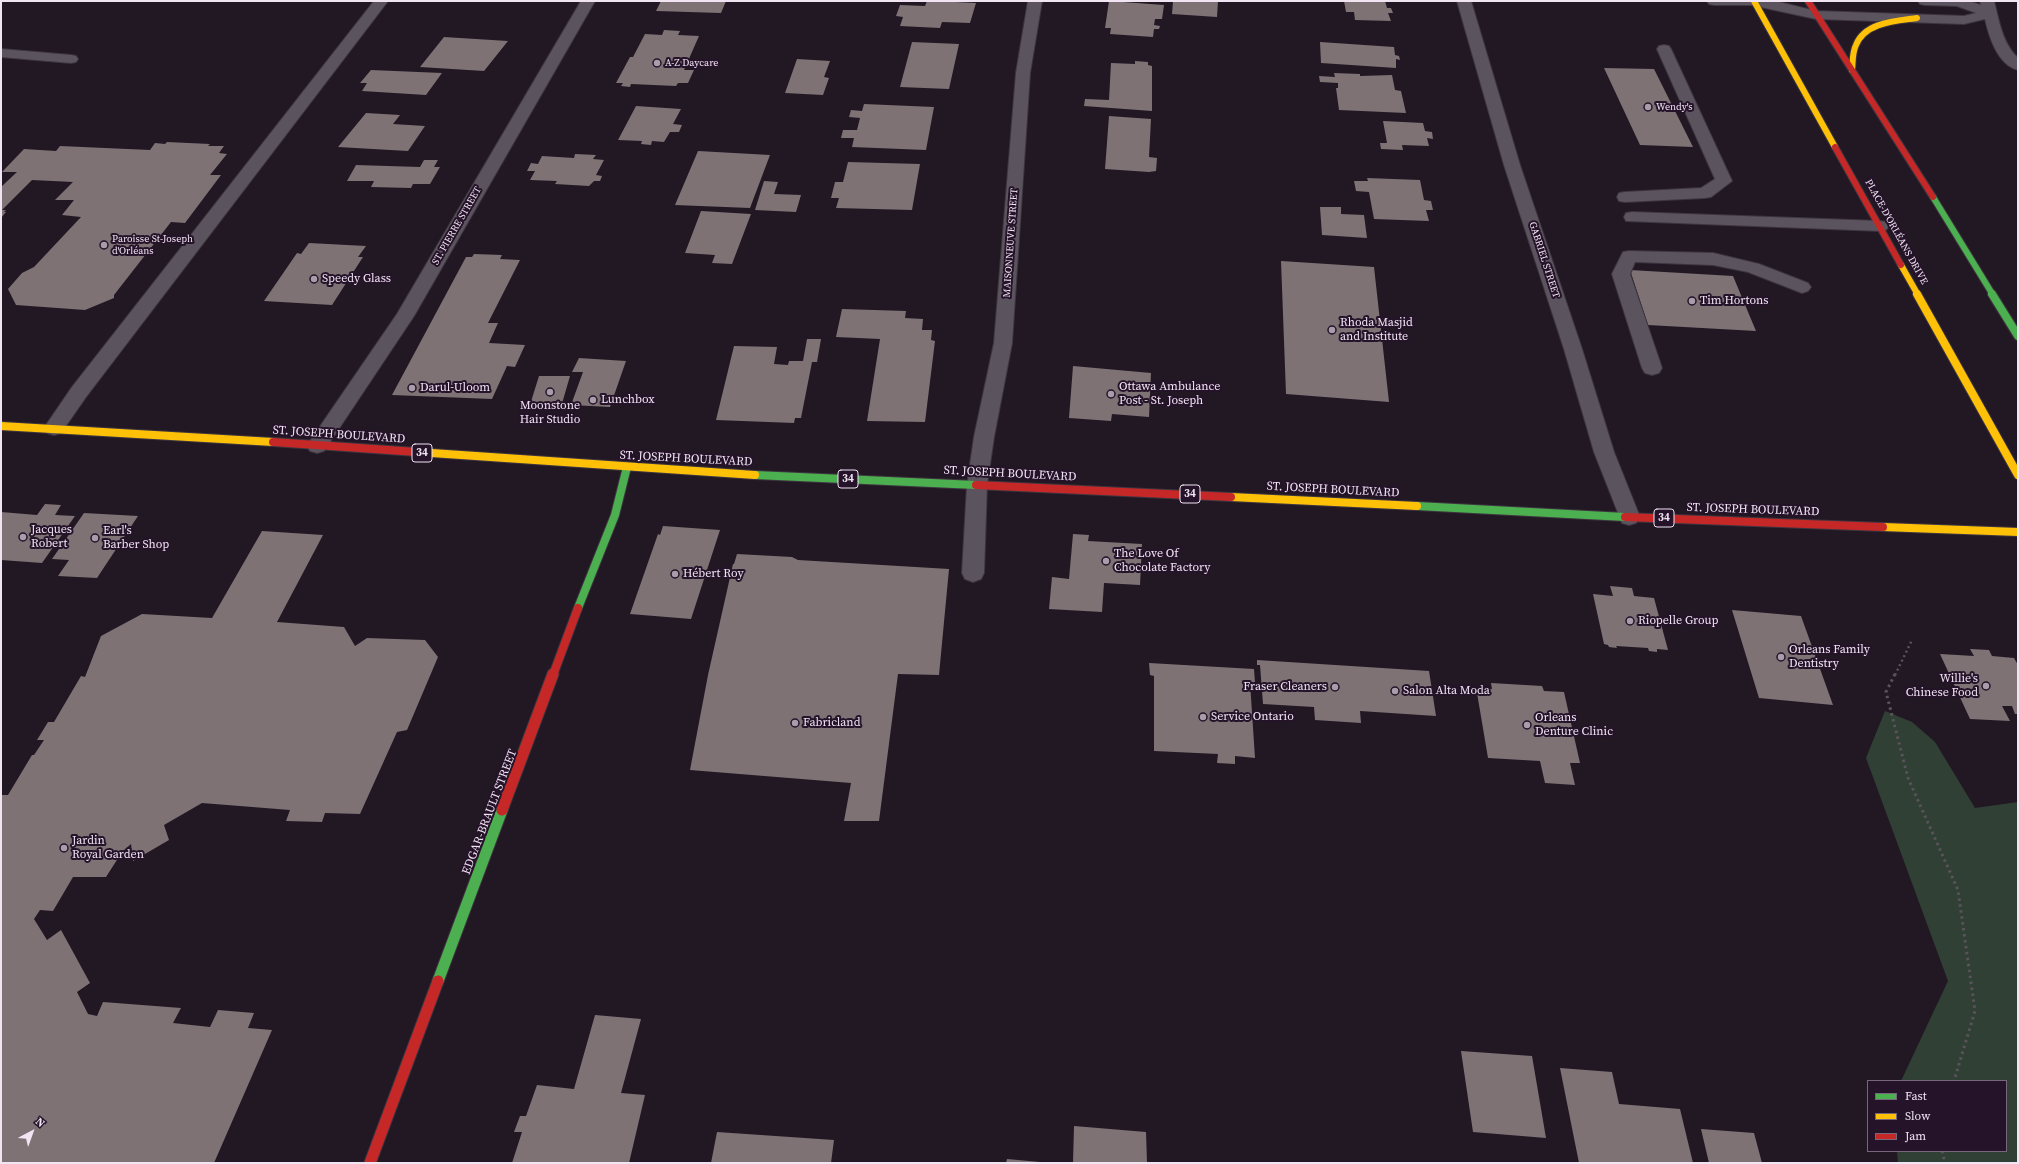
<!DOCTYPE html>
<html>
<head>
<meta charset="utf-8">
<style>
	body { margin:0 }
	#map { position:relative; width:2019px; height:1164px; overflow:hidden; background:#221824; font-family:"Source Serif 4",serif }
	canvas { display:block }
	.frame { position:absolute; inset:0; border:2px solid #f1e4f3; pointer-events:none }
	.legend { position:absolute; left:1867px; top:1080px; width:140px; height:72px; box-sizing:border-box; background:#251329; border:1px solid #77677a; margin:0; padding:5px 7px; list-style:none; font-size:12px; color:#f1e4f3 }
	.legend li { display:flex; align-items:center; gap:8px; height:20px }
	.legend b { width:20px; border:1px solid #77677a }
	.north { position:absolute; left:12px; top:1112px; width:40px; height:40px; -webkit-text-stroke:3px #251329; paint-order:stroke; rotate:41deg; font-size:11px; font-weight:700; line-height:16px; text-align:center; color:#f1e4f3 }
	.north::after { content:''; display:block; margin:auto; width:14px; height:18px; background:#f1e4f3; clip-path:polygon(50% 0,100% 100%,50% 72%,0 100%) }
</style>
</head>
<body>
<div id="map">
<canvas width="2019" height="1164"></canvas>
<div class="frame"></div>
<ul class="legend">
<li><b style="height:5px;background:#4caf50"></b>Fast</li>
<li><b style="height:5px;background:#ffc107"></b>Slow</li>
<li><b style="height:5px;background:#c62828"></b>Jam</li>
</ul>
<div class="north">N</div>
</div>
<script>
const context = document.querySelector('canvas').getContext('2d');
context.lineJoin = 'round';
function fillPath(path, color) { context.fillStyle = color; context.fill(path, 'evenodd'); }
function stroke(path, color, width, dash) { context.strokeStyle = color; context.lineWidth = width; context.lineCap = dash ? 'butt' : 'round'; context.setLineDash(dash || []); context.stroke(path); }
function write(font, color, halo, rows, align = 'center') {
  context.font = font + ' "Source Serif 4",serif'; context.lineWidth = 4; context.setLineDash([]); context.textBaseline = 'middle'; context.strokeStyle = halo; context.fillStyle = color; for (const [text, x, y, turn = 0] of rows) {
    context.save(); context.translate(x, y); context.rotate((+turn || 0) * Math.PI / 180); context.textAlign = isNaN(turn) ? turn : align; if (halo) context.strokeText(text, 0, 0); context.fillText(text, 0, 0); context.restore();
  }
}
const green = new Path2D(`
	M1885 711 1912 722 1935 742 1975 808 2018 802V1163H1898L1897 1151H2006V1081H1901L1948 981 1866 758Z`);
const building = new Path2D(`
	M661 1H726L721 13 656 11Z
	M927 1H934L976 3 970 23 942 22 940 28 900 26 903 17 896 16 900 5 925 6Z
	M1109 1 1164 5 1162 19H1155L1154 25 1160 26 1159 29H1154L1153 37 1110 34 1111 28H1105Z
	M1173 1H1218L1217 17 1172 14Z
	M1344 1H1385L1387 8H1391L1393 13H1388L1391 21 1355 20 1354 12H1346Z
	M664 30 680 31 678 35 699 36 684 70H694L688 83H678L676 86 631 84 630 87 621 86 623 83H616L630 57H633L645 34 662 35Z
	M444 37 508 41 484 71 420 67Z
	M912 42 959 44 949 89 900 87Z
	M1320 42 1394 47 1395 55 1399 56 1400 60 1396 59V68L1321 63Z
	M797 59 830 61 824 77 829 78 823 95 785 93Z
	M1135 61 1148 62V65L1152 66V111L1084 106 1085 99 1109 100 1111 63 1135 64Z
	M1604 68 1654 69 1693 147 1640 145Z
	M371 70 442 73 426 95 362 91 367 83H360Z
	M1334 73 1360 74V76L1392 75 1395 90 1401 91 1406 113 1339 110 1336 88H1338V83L1320 82 1319 76 1335 77Z
	M864 104 934 107 926 150 852 147 854 138H841L843 130H857L860 118 849 117 851 110 862 111Z
	M636 106 681 109 673 124 682 125 679 132H670L664 142 652 141 651 145 641 144 642 141 618 140Z
	M366 113 400 115 393 124 425 126 408 151 338 147Z
	M1109 116 1151 119 1149 157 1157 158 1156 171 1149 172 1105 169Z
	M1383 121 1423 123 1425 131 1432 132 1433 139 1427 138 1429 146 1402 145 1403 150 1381 149 1380 143H1387Z
	M167 142 210 144 208 146H224L219 153 227 154 210 175H221L185 223 171 222 114 295V298L85 310 16 305 8 289 22 273 34 267 81 217 62 215 74 200H55L73 182 32 180 2 210H6L4 212H6L1 218V187L17 172H2L24 149 56 151 60 146 150 150 155 143 165 144Z
	M698 151 770 155 750 208 675 205Z
	M575 154 596 155 593 159 604 160 596 175 602 176 600 181H594L589 186 555 184 557 181 530 180 535 171H527L531 163 538 164 542 156 574 158Z
	M424 160H438L434 167H440L430 184H413L411 188 371 187 374 181H347L356 165 420 167Z
	M848 162 920 164 912 210 836 208 839 198H831L835 182H843Z
	M1367 178 1420 180 1424 200 1431 201 1433 210H1426L1429 221 1374 219 1369 192 1356 191 1354 181H1368Z
	M764 181 778 182 774 194 801 195 796 212 755 210Z
	M1320 207H1341V214L1364 215 1367 238 1322 235Z
	M701 211 751 214 732 264 712 263 715 255 685 253Z
	M309 243 366 246 358 257H363L332 305 264 301 297 253 301 254Z
	M474 254 502 255 500 259 520 260 488 323H498L489 343 525 345 515 367 507 366 492 399 392 395 466 257H472Z
	M1281 261 1374 267 1389 402 1286 394Z
	M1630 270 1733 276 1756 331 1648 325Z
	M842 309 906 311 905 318 923 319 922 330H932L931 340 935 341 925 422 867 421 880 339 836 337Z
	M807 339H821L817 362H812L801 418H795L794 423 716 420 734 346 777 347 774 364 788 365 789 361H803Z
	M579 358 626 361 610 407 571 405 583 372H572Z
	M1073 366 1151 373 1149 417 1112 414 1111 421 1069 418Z
	M539 376H570L561 407 529 408Z
	M45 504 61 505 55 515 75 516 42 563 1 560V512L37 515Z
	M84 513 138 516 97 578 58 576 69 560 52 559Z
	M663 526 720 530 691 619 630 614 658 534 660 535Z
	M262 531 323 535 277 622 344 627 355 646 367 638 425 640 438 657 407 730 397 732 360 814 325 813 322 822 286 821 290 810 202 803 164 825 169 840 133 861 131 844 122 852 106 877H73L53 911 40 910 34 919 47 940 61 930 90 983 77 992 88 1014 97 1016 103 1002 181 1008 173 1023 210 1027 218 1010 254 1013 248 1028 272 1030 214 1163H1V795H8L32 755H34L44 740H37L48 722H54L81 676 85 677 101 636 142 614 212 618Z
	M1073 534 1089 535 1088 541 1142 544 1140 585 1104 583 1102 612 1049 609 1052 577 1069 579Z
	M737 554 792 557 798 560 949 569 939 675 898 674 879 821H844L851 783 690 770 708 675 733 564H734Z
	M1610 586 1632 588 1634 596 1654 598 1668 650 1657 649V652L1649 651 1648 648 1616 646 1617 648 1609 647 1608 645 1604 644 1593 594 1613 596Z
	M1732 610 1801 616 1833 705 1759 698Z
	M1970 649 1989 650 1992 656 2014 658 2018 665V714H2015L2012 706H2002L2010 721 1970 719 1940 654 1974 656Z
	M1257 660 1429 671 1436 716 1360 711 1361 723 1315 720 1314 707 1263 704 1260 665H1257Z
	M1149 663 1254 669 1255 683 1250 682 1255 758 1235 756V764L1217 763 1218 754 1154 751V676L1150 675Z
	M1491 683 1542 686 1544 691 1564 692 1580 763H1570L1575 785 1545 783 1540 761 1488 758 1476 687 1492 689Z
	M595 1015 641 1019 621 1093 645 1095 629 1163H512L522 1132H514L520 1116H526L537 1085 574 1089Z
	M1461 1051 1532 1056 1546 1138 1473 1132Z
	M1560 1068 1612 1072 1619 1104 1680 1109 1693 1163H1579Z
	M1074 1126 1146 1132 1147 1163H1073Z
	M1701 1129 1754 1133 1762 1163H1709Z
	M717 1132 834 1140 831 1163H711Z
	M1007 1159 1040 1162V1163H1006Z`);
const pathFar1 = new Path2D(`
	M1895 675 1912 640`);
const path = new Path2D(`
	M1895 674 1886 692 1908 778 1958 890 1975 1011 1954 1081
	M1942 1151 1945 1163`);
const lane = new Path2D(`
	M374 1H388L86 397 61 433 54 435 47 433 44 428 72 387Z
	M1707 1H1775L1816 11 1964 16 1976 13 1957 6 1925 5 1920 4 1918 1H1969L1981 5 1980 1H1994C1999 20 2002 43 2018 58V70C1998 65 1989 37 1985 19L1964 24 1816 19 1751 5H1714L1709 4Z
	M1664 45 1669 46 1671 49 1732 181 1711 197 1705 198 1625 202 1619 201 1617 197 1619 193 1625 192 1701 188 1715 179 1657 49 1659 46Z
	M1 49 71 55 76 56 78 59 76 62 71 63 1 57Z
	M1632 212 1880 221 1886 222 1889 226 1886 230 1880 231 1626 221 1624 217 1626 213Z
	M1629 251 1713 253 1759 264 1808 283 1811 287 1808 291 1802 293 1748 272 1713 265 1635 262 1630 274 1662 368 1659 373 1652 375 1645 373 1642 368 1612 274 1623 252Z
	M977 477 984 480 987 485 984 573 981 579 973 582 965 579 962 573 967 485 970 480Z`);
const street = new Path2D(`
	M581 1H595L414 316 324 451 317 453 310 451 307 446 310 441 397 314Z
	M1028 1H1042L1030 73 1012 343 994 437 987 485 984 490 977 493 970 490 967 485 974 437 994 343 1016 73Z
	M1457 1H1471L1520 165 1582 349 1614 452 1640 517 1636 523 1629 525 1622 523 1594 452 1564 349 1504 165Z`);
const fastFar2 = new Path2D(`
	M1933 197 1993 295`);
const fastFar1 = new Path2D(`
	M1992 294 2018 336
	M755 475 976 485
	M1417 506 1625 517
	M578 608 615 515 627 467`);
const fast = new Path2D(`
	M438 981 502 810`);
const slowFar1 = new Path2D(`
	M1754 1 1835 147
	M1852 70C1853 62 1852 53 1856 45 1865 22 1896 21 1917 18
	M1901 265 1918 295`);
const slow = new Path2D(`
	M1917 294 2018 475
	M1 426 273 442
	M417 452 755 475
	M1231 497 1417 506
	M1883 527 2018 532`);
const jamFar2 = new Path2D(`
	M1808 1 1933 197
	M1835 147 1901 265`);
const jamFar1 = new Path2D(`
	M273 442 417 452
	M976 485 1231 497
	M1625 517 1883 527
	M553 675 578 608`);
const jam = new Path2D(`
	M502 810 553 674
	M370 1163 438 981`);
const markers = [
	[657,63,4,"#a99dab"],
	[1648,107,4,"#a99dab"],
	[104,245,4,"#a99dab"],
	[314,279,4,"#a99dab"],
	[1692,301,4,"#a99dab"],
	[1332,330,4,"#a99dab"],
	[412,388,4,"#a99dab"],
	[550,392,4,"#a99dab"],
	[1111,394,4,"#a99dab"],
	[593,400,4,"#a99dab"],
	[23,537,4,"#a99dab"],
	[95,538,4,"#a99dab"],
	[1106,561,4,"#a99dab"],
	[675,574,4,"#a99dab"],
	[1630,621,4,"#a99dab"],
	[1781,657,4,"#a99dab"],
	[1986,686,4,"#a99dab"],
	[1335,687,4,"#a99dab"],
	[1395,691,4,"#a99dab"],
	[1203,717,4,"#a99dab"],
	[795,723,4,"#a99dab"],
	[1527,725,4,"#a99dab"],
	[64,848,4,"#a99dab"]
];
const farPoinames = [
	["A-Z Daycare",665,63],
	["Wendy's",1656,107],
	["Paroisse St-Joseph",112,239],
	["d'Orléans",112,251]
];
const farStreetnames = [
	["ST. PIERRE STREET",457,226,-60],
	["PLACE-D'ORLÉANS DRIVE",1896,232,61],
	["MAISONNEUVE STREET",1011,243,-86],
	["GABRIEL STREET",1544,260,72]
];
const shields = [
	[422,453,20],
	[848,479,20],
	[1190,494,20],
	[1664,518,20]
];
const shieldNames = [
	["34",422,453],
	["34",848,479],
	["34",1190,494],
	["34",1664,518]
];
const poiNames = [
	["Speedy Glass",322,279],
	["Tim Hortons",1700,301],
	["Rhoda Masjid",1340,323],
	["and Institute",1340,337],
	["Ottawa Ambulance",1119,387],
	["Post - St. Joseph",1119,401],
	["Darul-Uloom",420,388],
	["Lunchbox",601,400],
	["Moonstone",550,406,"center"],
	["Hair Studio",550,420,"center"],
	["Jacques",31,530],
	["Robert",31,544],
	["Earl's",103,531],
	["Barber Shop",103,545],
	["The Love Of",1114,554],
	["Chocolate Factory",1114,568],
	["Hébert Roy",683,574],
	["Riopelle Group",1638,621],
	["Orleans Family",1789,650],
	["Dentistry",1789,664],
	["Willie's",1978,679,"right"],
	["Chinese Food",1978,693,"right"],
	["Fraser Cleaners",1327,687,"right"],
	["Salon Alta Moda",1403,691],
	["Service Ontario",1211,717],
	["Orleans",1535,718],
	["Denture Clinic",1535,732],
	["Fabricland",803,723],
	["Jardin",72,841],
	["Royal Garden",72,855]
];
const streetNames = [
	["ST. JOSEPH BOULEVARD",339,435,4],
	["ST. JOSEPH BOULEVARD",686,459,3],
	["ST. JOSEPH BOULEVARD",1010,474,3],
	["ST. JOSEPH BOULEVARD",1333,490,3],
	["ST. JOSEPH BOULEVARD",1753,510,2],
	["EDGAR-BRAULT STREET",490,812,-69]
];
fillPath(green, '#314034');
fillPath(building, '#7f7275');
stroke(lane, '#3d353f', 2);
stroke(street, '#3d353f', 2);
stroke(fastFar2, '#3d353f', 8);
stroke(fastFar1, '#3d353f', 10);
stroke(fast, '#3d353f', 13);
stroke(slowFar1, '#3d353f', 8);
stroke(slow, '#3d353f', 10);
stroke(jamFar2, '#3d353f', 8);
stroke(jamFar1, '#3d353f', 10);
stroke(jam, '#3d353f', 13);
stroke(pathFar1, '#59535b', 2.5, [2, 3]);
stroke(path, '#59535b', 3, [2.5, 3.5]);
fillPath(lane, '#5b535d');
fillPath(street, '#5b535d');
stroke(fastFar2, '#4caf50', 6);
stroke(fastFar1, '#4caf50', 8);
stroke(fast, '#4caf50', 11);
stroke(slowFar1, '#ffc107', 6);
stroke(slow, '#ffc107', 8);
stroke(jamFar2, '#c62828', 6);
stroke(jamFar1, '#c62828', 8);
stroke(jam, '#c62828', 11);
for (const [x, y, r, color] of markers) { const dot = new Path2D(); dot.arc(x, y, r, 0, 2 * Math.PI); context.fillStyle = color; context.fill(dot); stroke(dot, '#251329', 1.5); }
write('10px', '#f1e4f3', '#251329', farPoinames, 'left');
write('10px', '#f1e4f3', '#251329', farStreetnames);
for (const [x, y, w] of shields) { const box = new Path2D(); box.roundRect(x - w / 2, y - 9, w, 18, 3); context.fillStyle = '#251329'; context.fill(box); stroke(box, '#f1e4f3', 1); }
write('bold 11px', '#f1e4f3', null, shieldNames);
write('12px', '#f1e4f3', '#251329', poiNames, 'left');
write('12px', '#f1e4f3', '#251329', streetNames);
</script>
</body>
</html>
